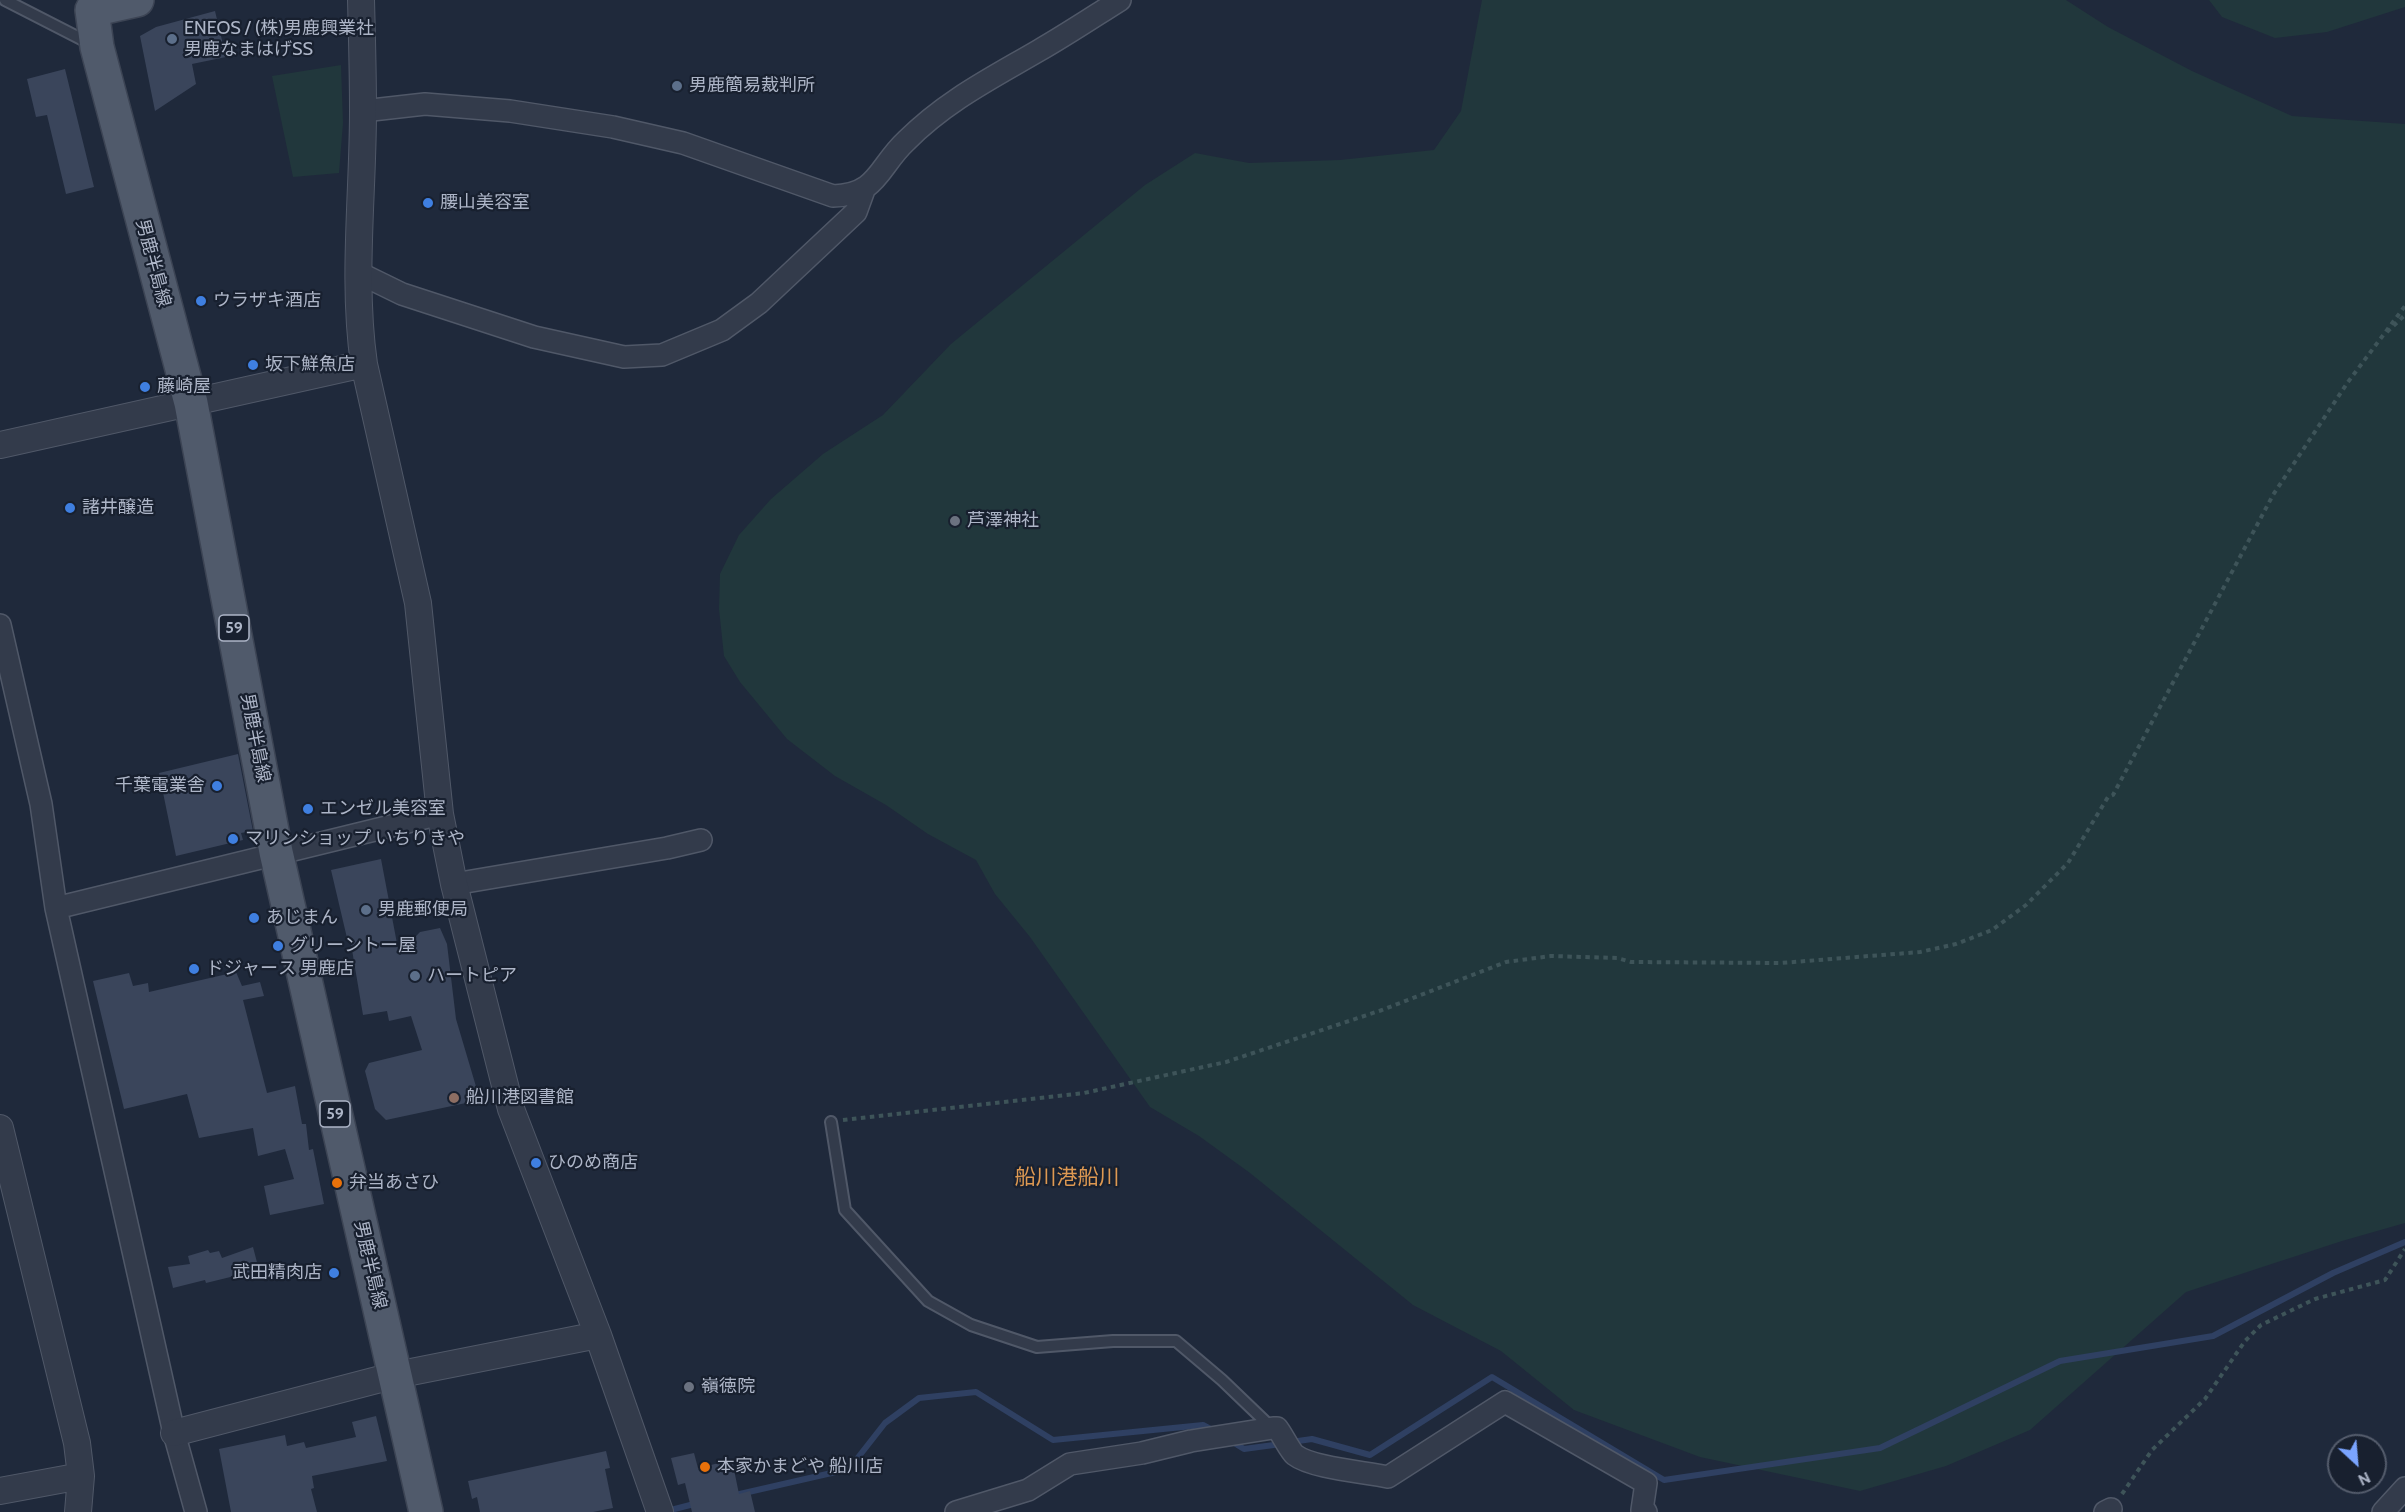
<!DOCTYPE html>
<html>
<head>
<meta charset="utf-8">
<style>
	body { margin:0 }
	#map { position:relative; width:2405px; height:1512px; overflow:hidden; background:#1f293b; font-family:Cabin,sans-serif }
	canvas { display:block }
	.north { position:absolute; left:2327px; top:1434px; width:60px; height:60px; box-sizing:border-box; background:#18202f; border:2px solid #545c6c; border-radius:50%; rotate:154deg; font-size:16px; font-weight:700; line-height:24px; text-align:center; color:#adb5c7 }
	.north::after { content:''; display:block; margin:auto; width:21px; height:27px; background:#7aa4ff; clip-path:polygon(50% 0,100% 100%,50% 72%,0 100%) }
</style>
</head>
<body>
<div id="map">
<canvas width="2405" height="1512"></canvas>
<div class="north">N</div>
</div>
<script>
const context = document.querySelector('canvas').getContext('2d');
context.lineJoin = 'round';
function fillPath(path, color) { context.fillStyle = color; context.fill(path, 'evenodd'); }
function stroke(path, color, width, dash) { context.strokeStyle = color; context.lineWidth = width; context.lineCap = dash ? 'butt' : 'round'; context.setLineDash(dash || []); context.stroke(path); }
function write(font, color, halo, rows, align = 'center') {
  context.font = font + ' Cabin,"Noto Sans JP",sans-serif'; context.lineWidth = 4.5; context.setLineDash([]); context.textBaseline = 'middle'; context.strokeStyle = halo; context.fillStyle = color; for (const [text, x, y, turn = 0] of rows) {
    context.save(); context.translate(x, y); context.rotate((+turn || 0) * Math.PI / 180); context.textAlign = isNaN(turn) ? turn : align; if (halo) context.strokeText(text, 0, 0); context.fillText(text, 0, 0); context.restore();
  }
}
const green = new Path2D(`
	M1482 0H2066L2108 27 2192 71 2292 116 2405 124V1223L2342 1241 2186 1292 2030 1430 1946 1466 1860 1491 1700 1457 1574 1410 1501 1351 1413 1305 1250 1173 1199 1136 1150 1107 1030 937 995 894 976 860 928 834 886 805 835 776 787 739 740 682 724 656 719 609 720 574 739 535 771 499 823 454 883 415 951 344 1145 185 1195 153 1249 163 1340 160 1434 150 1461 111Z
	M2209 0H2405V7L2327 32 2275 38 2222 17Z
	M341 65 343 123 339 173 293 177 272 76Z`);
const stream = new Path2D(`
	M1231 1441 1244 1449 1281 1444
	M1291 1442 1312 1439 1370 1455 1492 1377 1664 1480 1880 1448 2060 1361 2213 1336 2333 1273 2405 1242
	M731 1496 849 1469 885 1423 919 1398 976 1392 1053 1440 1203 1425 1214 1431
	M667 1511 698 1503`);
const building = new Path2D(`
	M215 11 226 57 192 64 196 84 155 111 140 36 156 27Z
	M65 69 94 187 66 194 47 115 36 117 27 79Z
	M238 754 253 831 241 833 243 840 176 856 159 773Z
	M381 859 399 954 420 932 440 928 447 944 456 1019 480 1100 386 1120 375 1109 365 1071 369 1063 422 1050 411 1016 389 1021 387 1011 363 1015 350 938H347L331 870Z
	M236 972 242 986 260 982 264 996 243 1000 267 1093 295 1086 302 1124H306L309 1150 313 1149 324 1204 270 1215 264 1186 294 1179 285 1149 258 1156 253 1128 199 1138 187 1094 124 1109 93 981 129 973 133 986 148 983 149 992Z
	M253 1247 259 1270 206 1283 205 1280 173 1288 168 1267 190 1264 188 1256 208 1250 210 1253 219 1251 222 1258Z
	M376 1416 387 1461 312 1476 314 1488 311 1489 317 1512H231L219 1449 285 1435 287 1446 304 1442 306 1448 356 1437 352 1422Z
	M606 1451 610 1468 605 1469 613 1508 593 1512H480L477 1497 472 1499 468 1481Z
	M694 1453 698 1468 732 1460 739 1494 750 1491 755 1512H692L685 1483 678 1485 671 1458Z`);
const path = new Path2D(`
	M2387 332 2405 315
	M843 1120 1084 1093 1226 1062 1382 1010 1506 962 1551 956 1617 958 1631 962 1781 963 1920 952 1956 944 1992 930 2026 905 2068 863 2108 797 2113 795 2273 495 2348 382 2405 306
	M2122 1494 2152 1450 2205 1399 2245 1341 2261 1325 2315 1299 2385 1280 2405 1249`);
const service = new Path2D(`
	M5 0 91 44
	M831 1122 845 1210 928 1301 971 1325 1037 1347 1113 1341H1176L1222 1380 1272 1428`);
const minor = new Path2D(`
	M363 111 425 104 510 111 613 127 683 143 833 196C878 195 878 167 906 141 946 101 990 79 1038 51 1066 35 1093 17 1120 0
	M357 272 402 294 534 337 624 357 662 355 722 330 759 303 856 212 864 190
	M0 625 41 804 56 908 174 1433 196 1512
	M454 884 667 848 701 840
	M56 908 440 814
	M956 1512 1028 1490 1070 1464 1142 1453 1191 1441 1273 1428H1277C1282 1434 1290 1451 1295 1455 1312 1468 1365 1472 1388 1477L1505 1402 1646 1483 1642 1510 1646 1512
	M2105 1512 2111 1509
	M2383 1512 2405 1488`);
const tertiary = new Path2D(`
	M361 0C362 37 363 74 363 111 363 195 352 280 364 364L418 603 440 814 454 884 511 1109 598 1335 660 1512
	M0 445 364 364
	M0 1128 77 1443 81 1476 78 1512
	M174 1433 396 1375 598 1335
	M0 1491 81 1476`);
const primary = new Path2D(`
	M137 0 92 10 97 47 191 403 276 852 426 1512`);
const markers = [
	[172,39,6,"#5c6f8a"],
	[677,86,6,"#5c6f8a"],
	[428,203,6,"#3f7fe0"],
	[201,301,6,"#3f7fe0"],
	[253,365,6,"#3f7fe0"],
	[145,387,6,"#3f7fe0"],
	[70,508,6,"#3f7fe0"],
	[955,521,6,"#6b7280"],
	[217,786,6,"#3f7fe0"],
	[308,809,6,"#3f7fe0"],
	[233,839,6,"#3f7fe0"],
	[366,910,6,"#5c6f8a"],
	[254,918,6,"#3f7fe0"],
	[278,946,6,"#3f7fe0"],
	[194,969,6,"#3f7fe0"],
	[415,976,6,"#5c6f8a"],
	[454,1098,6,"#8d6e63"],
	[536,1163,6,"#3f7fe0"],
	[337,1183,6,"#e8710a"],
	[334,1273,6,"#3f7fe0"],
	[689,1387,6,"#6b7280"],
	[705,1467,6,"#e8710a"]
];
const shields = [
	[234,628,30],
	[335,1114,30]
];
const shieldNames = [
	["59",234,628],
	["59",335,1114]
];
const poiNames = [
	["ENEOS / (株)男鹿興業社",184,29],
	["男鹿なまはげSS",184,50],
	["男鹿簡易裁判所",689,86],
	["腰山美容室",440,203],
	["ウラザキ酒店",213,301],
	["坂下鮮魚店",265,365],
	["藤崎屋",157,387],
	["諸井醸造",82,508],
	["芦澤神社",967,521],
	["千葉電業舎",205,786,"right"],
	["エンゼル美容室",320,809],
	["マリンショップ いちりきや",245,839],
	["男鹿郵便局",378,910],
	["あじまん",266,918],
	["グリーントー屋",290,946],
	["ドジャース 男鹿店",206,969],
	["ハートピア",427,976],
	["船川港図書館",466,1098],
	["ひのめ商店",548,1163],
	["弁当あさひ",349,1183],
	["武田精肉店",322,1273,"right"],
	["嶺徳院",701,1387],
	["本家かまどや 船川店",717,1467]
];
const streetNames = [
	["男鹿半島線",153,263,75],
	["男鹿半島線",255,738,79],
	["男鹿半島線",370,1265,77]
];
const quarterNames = [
	["船川港船川",1067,1178]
];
fillPath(green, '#21373c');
stroke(stream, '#2f4062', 6);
fillPath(building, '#3a455b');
stroke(service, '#505868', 14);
stroke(minor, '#505868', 24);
stroke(tertiary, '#505868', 28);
stroke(primary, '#3c4454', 36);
stroke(path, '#3e5459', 4, [4.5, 4.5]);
stroke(service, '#333b4b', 10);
stroke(minor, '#333b4b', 21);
stroke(tertiary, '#333b4b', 26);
stroke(primary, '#505a6b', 33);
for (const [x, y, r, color] of markers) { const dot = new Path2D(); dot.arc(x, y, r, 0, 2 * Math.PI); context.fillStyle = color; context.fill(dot); stroke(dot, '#18202f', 2); }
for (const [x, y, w] of shields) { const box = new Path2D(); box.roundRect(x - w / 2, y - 13, w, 26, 4.5); context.fillStyle = '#18202f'; context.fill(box); stroke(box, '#adb5c7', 1.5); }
write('bold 16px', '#adb5c7', null, shieldNames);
write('18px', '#adb5c7', '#18202f', poiNames, 'left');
write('18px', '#adb5c7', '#18202f', streetNames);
write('21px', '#de9952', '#18202f', quarterNames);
</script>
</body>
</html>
